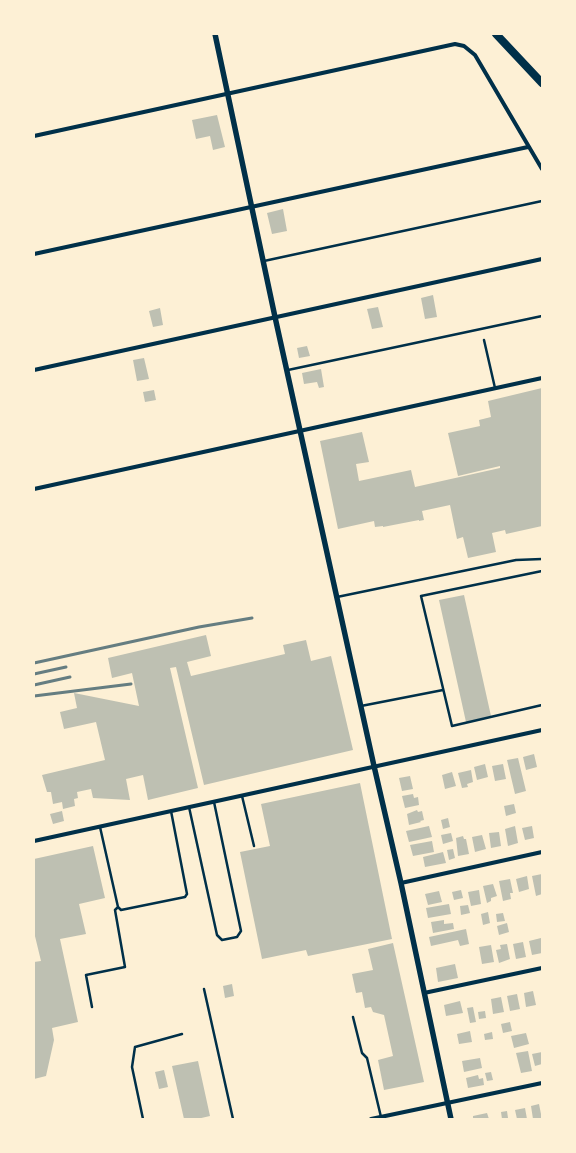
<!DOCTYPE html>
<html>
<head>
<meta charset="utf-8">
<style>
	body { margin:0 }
	#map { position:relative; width:576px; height:1153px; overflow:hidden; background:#fdf0d5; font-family:Overpass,sans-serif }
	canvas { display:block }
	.frame { position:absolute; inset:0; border:35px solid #fdf0d5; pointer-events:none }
</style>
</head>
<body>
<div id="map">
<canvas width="576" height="1153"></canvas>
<div class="frame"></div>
</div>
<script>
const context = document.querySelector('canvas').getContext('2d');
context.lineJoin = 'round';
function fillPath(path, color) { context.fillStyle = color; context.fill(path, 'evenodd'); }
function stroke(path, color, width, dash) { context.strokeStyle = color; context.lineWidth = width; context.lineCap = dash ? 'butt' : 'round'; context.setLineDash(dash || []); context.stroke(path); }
const building = new Path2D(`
	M217 115 225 147 213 150 210 136 196 139 192 120Z
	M283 209 287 231 272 234 267 213Z
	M433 295 437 317 425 319 421 298Z
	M378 307 383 327 372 329 367 309Z
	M160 308 163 325 153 327 149 311Z
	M307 346 310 356 299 358 297 348Z
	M144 358 149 379 137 381 133 360Z
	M321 369 324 387 319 388 317 382 304 384 302 373Z
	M542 388V526L506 534 505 530 492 533 496 552 468 558 463 537 457 539 450 505 422 511 424 520 419 521V520L383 527V526L375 527 374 521 338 529 320 441 362 432 369 462 356 464 359 481 411 470 415 487 500 468V466L458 476 448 433 480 426 479 420 491 417 488 401Z
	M154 390 156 400 145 402 143 392Z
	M464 595 491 716 466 722 439 600Z
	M206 635 211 656 187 662 191 676 285 654 283 645 306 640 311 661 331 656 353 750 204 785 176 667 170 668 198 788 148 800 143 775 126 779 130 800 93 798 91 789 77 792 78 798 74 799 75 806 63 809 62 802 53 804 51 792H47L42 775 105 760 96 722 64 729 60 712 77 708 74 693 139 706 132 673 112 678 108 658Z
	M534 754 537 767 526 770 523 757Z
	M518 758 526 791 515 794 507 760Z
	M485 764 488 777 477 780 474 767Z
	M503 764 506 779 495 781 492 766Z
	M471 770 473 782 467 784 468 787 462 788 458 773Z
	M452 772 456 786 445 789 442 775Z
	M410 776 413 789 402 791 399 778Z
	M360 783 392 939 308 956 306 950 262 959 240 852 270 846 261 804Z
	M413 794 414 798 418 797 419 805 405 808 402 796Z
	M514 804 516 813 506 816 504 806Z
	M417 810 418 812 422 811 424 820 420 821 421 822 409 825 407 814Z
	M62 811 64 821 53 824 50 814Z
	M448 818 450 827 443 829 441 820Z
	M429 826 432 837 409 842 406 831Z
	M515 826 518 843 508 846 505 829Z
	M532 826 534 838 525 840 522 828Z
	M499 832 501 846 491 848 489 833Z
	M451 833 453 841 443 844 441 835Z
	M482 835 486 849 475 852 472 837Z
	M463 836 464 839H466L469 854 458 856 456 838Z
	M432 841 434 852 413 856 410 845Z
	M93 846 105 898 79 904 86 934 60 939 78 1022 52 1028 54 1040 46 1076 34 1079V962L41 961 34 932V859Z
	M453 849 455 858 449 860 447 850Z
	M443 852 446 863 425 867 423 857Z
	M542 874V894L536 896 532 876Z
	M527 876 529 889 519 892 516 879Z
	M510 879 513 893H510L511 899 503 901 499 881Z
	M493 884 497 896 491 898V901L487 903 483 886Z
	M461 890 463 898 454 900 452 892Z
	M479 890 481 904 471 906 468 892Z
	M439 891 442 902 428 905 425 894Z
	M449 904 451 914 428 918 426 908Z
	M468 905 470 913 461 915 460 906Z
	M488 912 490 923 483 925 481 914Z
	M503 913 505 921 497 922 496 914Z
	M444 920V924L453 923 454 929 433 933 431 922Z
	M507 923 509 932 499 935 497 926Z
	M466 929 469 944 460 946 458 940 431 946 429 937Z
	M541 938 542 953 532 955 529 941Z
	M523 942 526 957 516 959 513 944Z
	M393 943 424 1082 384 1090 378 1060 393 1056 384 1015 373 1012 371 1007 365 1008 362 992 356 993 352 974 373 970 368 949Z
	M507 944 510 959 499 963 496 950 501 949 500 945Z
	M491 945 494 962 482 964 479 947Z
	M455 964 458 978 438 982 436 968Z
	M232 984 234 996 225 998 223 986Z
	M533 991 536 1005 526 1007 524 993Z
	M517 994 520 1009 510 1011 507 996Z
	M501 997 504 1012 493 1014 491 999Z
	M460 1001 463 1013 446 1016 444 1005Z
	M473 1007 476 1022 470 1023 467 1008Z
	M485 1011 486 1018 479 1019 478 1012Z
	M510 1022 512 1031 503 1033 501 1024Z
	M470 1031 472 1042 459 1044 457 1034Z
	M492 1032 493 1039 485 1040 484 1034Z
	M526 1033 529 1044 514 1048 511 1036Z
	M528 1051 532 1071 521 1073 516 1053Z
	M542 1052V1064L535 1066 532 1054Z
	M480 1058 482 1068 464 1072 462 1061Z
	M198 1061 210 1116 197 1119H184L172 1066Z
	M164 1070 168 1087 159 1089 155 1072Z
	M491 1072 493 1080 487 1081 485 1073Z
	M478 1075 479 1079 483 1078 484 1085 468 1088 466 1078Z
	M539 1104 542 1119H533L531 1106Z
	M525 1108 527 1119H517L515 1110Z
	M507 1111 508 1118 502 1119 501 1112Z
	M487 1113 489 1119H473V1116Z`);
const service = new Path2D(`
	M264 261 542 201
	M484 340 495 388
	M288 370 542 316
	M542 571 421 596 452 726 542 705
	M337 597 516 560 542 559
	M361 706 443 690
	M242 796 254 846
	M189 807 217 935 222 940 237 937 241 931 214 802
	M100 827 118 907 121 910 185 897 187 894 171 811
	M204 989 233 1119
	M92 1007 86 975 125 967 115 910 118 907
	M353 1017 362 1053 367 1058 381 1117
	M143 1119 132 1067 135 1047 182 1034`);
const minor = new Path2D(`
	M34 136 455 44 464 46 475 55 542 169
	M34 254 528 147
	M34 370 542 259
	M34 489 542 378
	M34 841 542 730
	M401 883 542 852
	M424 993 542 968
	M371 1119 542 1083`);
const tertiary = new Path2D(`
	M215 34 275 317 374 766 401 883 451 1119`);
const motorway = new Path2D(`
	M496 34 542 83`);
const rail = new Path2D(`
	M34 663 199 627 252 618
	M34 674 66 667
	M34 685 70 677
	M34 696 131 684`);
fillPath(building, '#bec0b2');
stroke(service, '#003049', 2.5);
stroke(minor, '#003049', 4);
stroke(tertiary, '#003049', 5.5);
stroke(motorway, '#003049', 8);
stroke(rail, '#657d81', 3);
</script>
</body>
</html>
